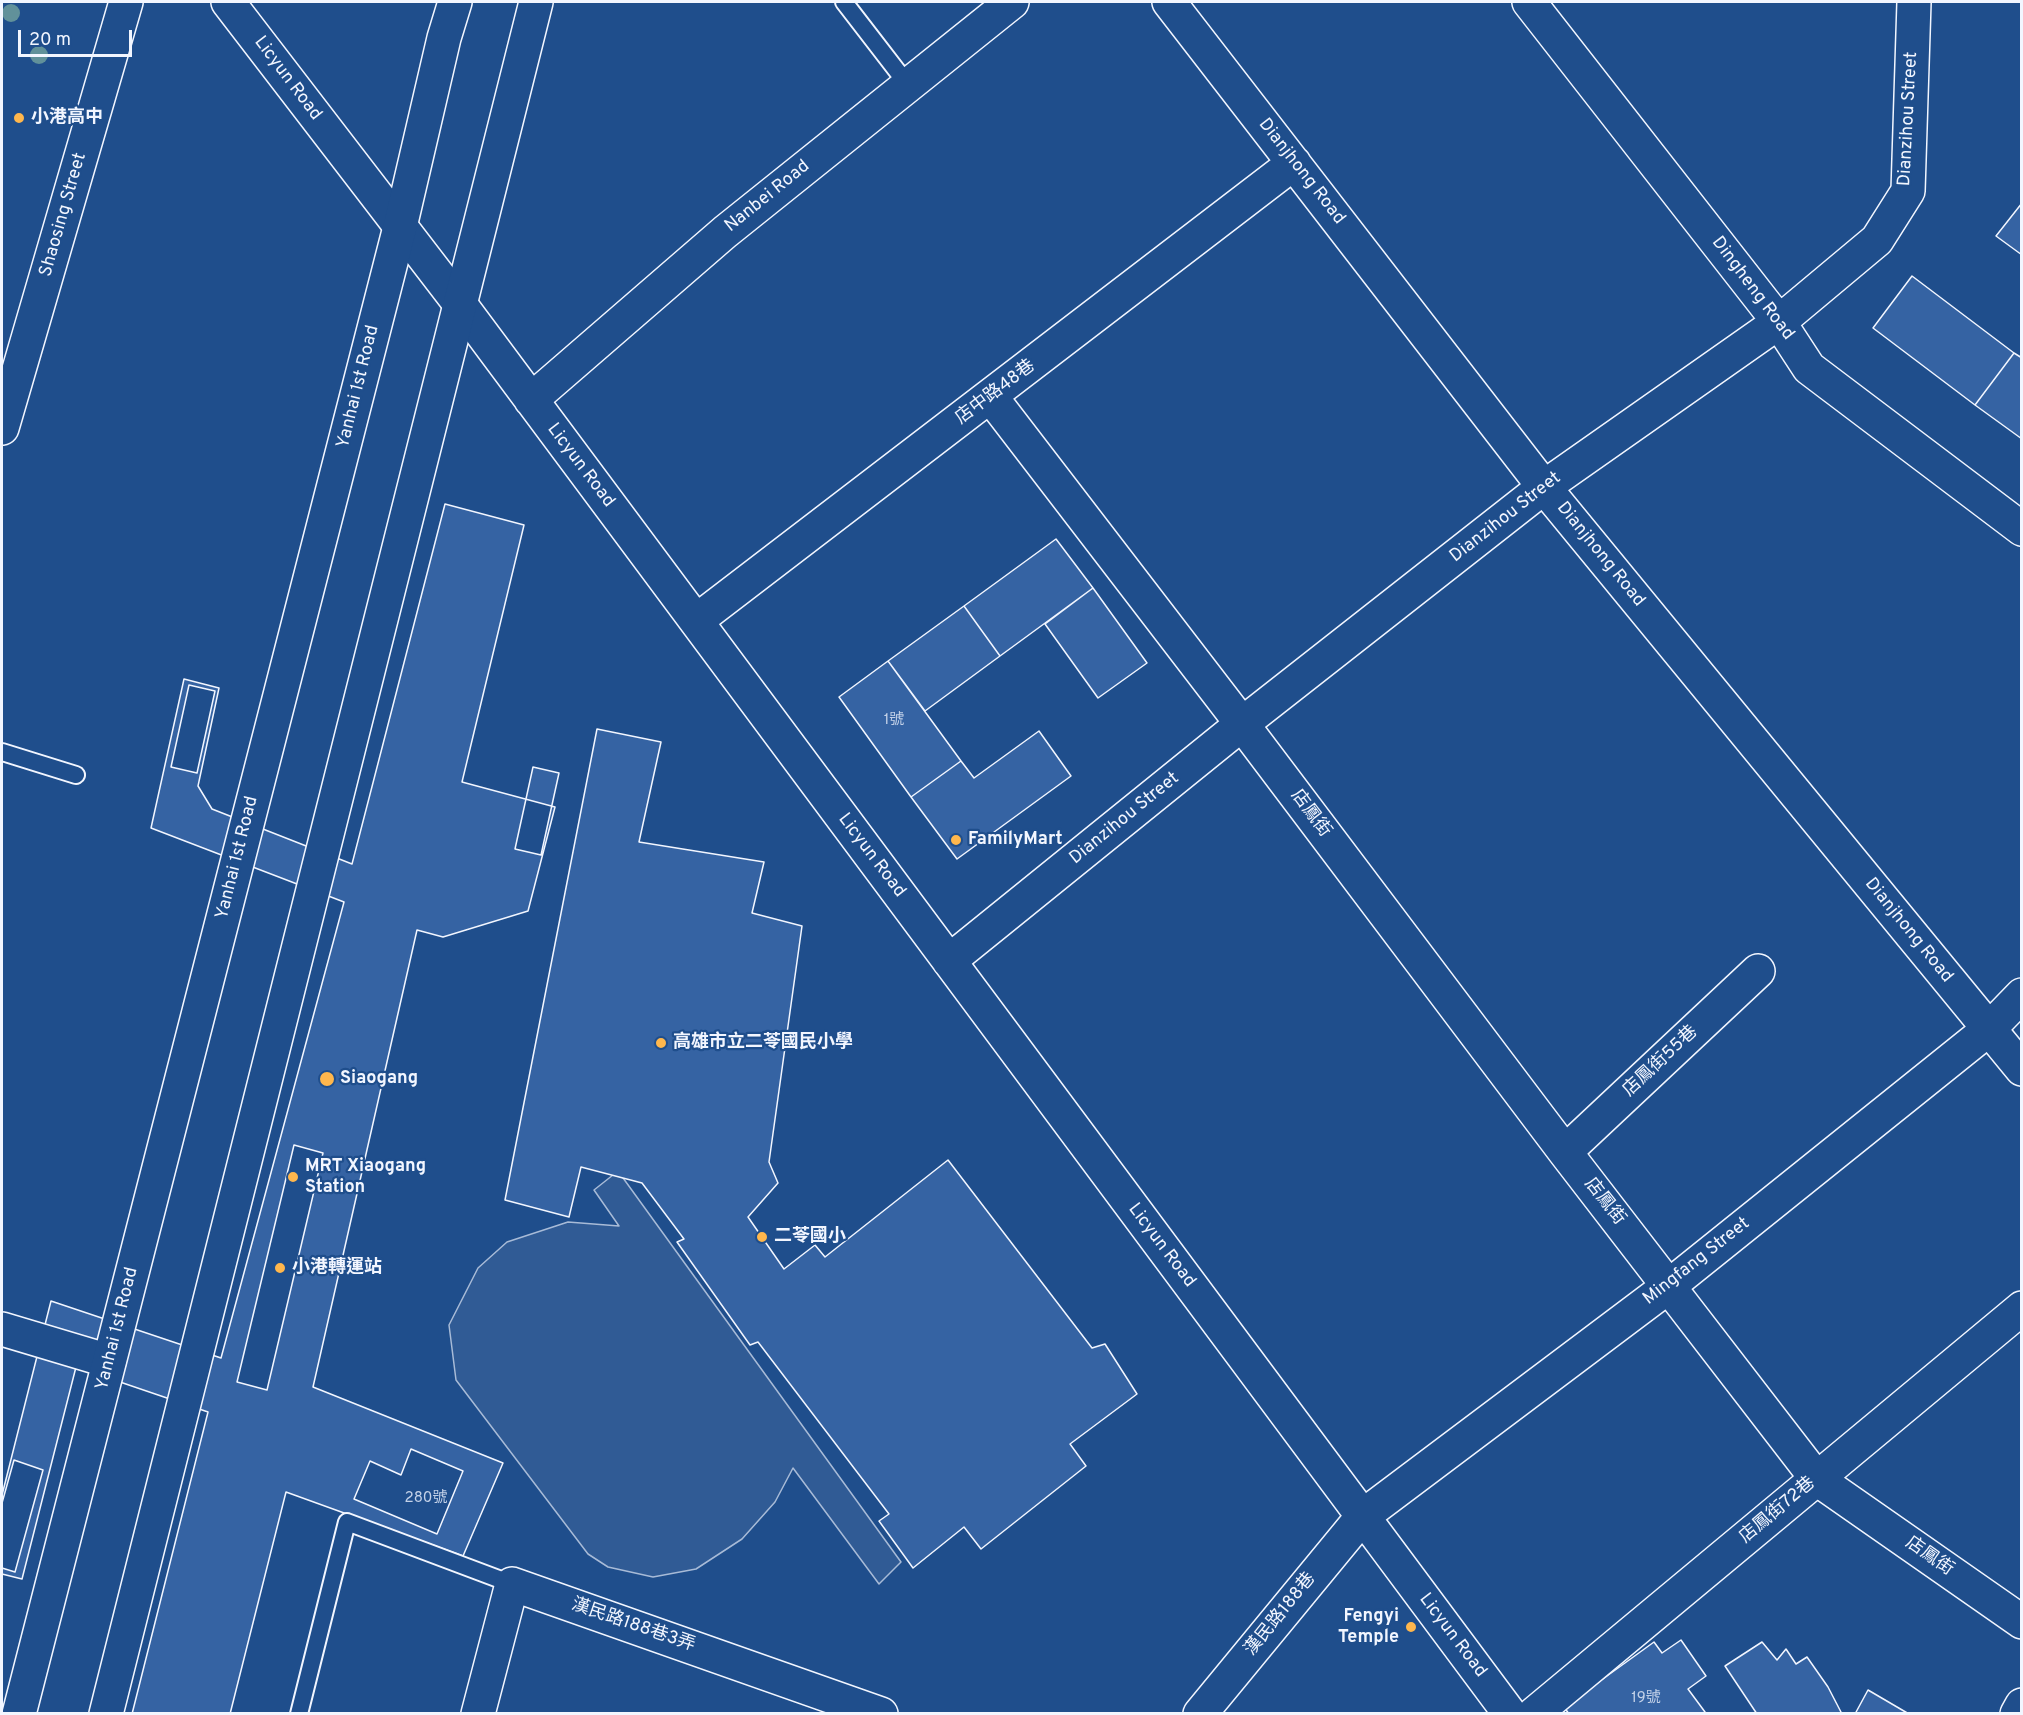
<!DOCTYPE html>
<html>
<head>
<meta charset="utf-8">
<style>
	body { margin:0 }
	#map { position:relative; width:2023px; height:1715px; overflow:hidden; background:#1f4e8c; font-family:Overpass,sans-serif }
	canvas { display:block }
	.frame { position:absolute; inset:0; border:3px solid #f2f6ff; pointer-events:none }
	.scale { position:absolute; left:18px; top:30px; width:114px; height:27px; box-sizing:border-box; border:3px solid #f2f6ff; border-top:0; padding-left:8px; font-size:18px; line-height:21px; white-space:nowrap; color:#f2f6ff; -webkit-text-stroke:4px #1f4e8c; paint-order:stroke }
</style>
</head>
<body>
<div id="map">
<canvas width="2023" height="1715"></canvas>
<div class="frame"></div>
<div class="scale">20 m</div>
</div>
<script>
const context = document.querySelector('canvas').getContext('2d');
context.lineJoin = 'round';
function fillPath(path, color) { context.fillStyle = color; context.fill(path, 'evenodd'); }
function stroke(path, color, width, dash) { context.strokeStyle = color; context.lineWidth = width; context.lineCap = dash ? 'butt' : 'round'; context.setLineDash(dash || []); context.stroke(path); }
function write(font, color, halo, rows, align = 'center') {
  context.font = font + ' Overpass,"Noto Sans TC",sans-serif'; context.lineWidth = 4.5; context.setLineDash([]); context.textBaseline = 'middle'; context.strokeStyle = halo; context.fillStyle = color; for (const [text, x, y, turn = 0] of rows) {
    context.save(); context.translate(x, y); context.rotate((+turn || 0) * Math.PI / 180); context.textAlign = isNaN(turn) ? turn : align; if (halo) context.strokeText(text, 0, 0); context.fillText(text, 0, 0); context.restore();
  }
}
const built = new Path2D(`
	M618 1171 901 1562 879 1584 793 1468 775 1502 742 1539 696 1569 653 1577 608 1567 588 1554 456 1380 449 1325 478 1268 507 1242 568 1222 619 1226 594 1190Z`);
const building = new Path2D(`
	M2022 203V255L1996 236Z
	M1912 276 2014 353 1975 405 1873 328Z
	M2014 353 2022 358V439L1975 405Z
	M445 504 524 525 462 782 555 807 528 911 443 937 417 930 313 1387 503 1463 463 1556 286 1492 230 1714H132L208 1412 76 1367 22 1579 2 1574V1495L51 1301 221 1358 344 902 151 828 184 679 219 688 198 786 212 809 352 864Z
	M1056 539 1093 588 1000 656 964 606Z
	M1093 588 1147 663 1098 698 1045 624Z
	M964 606 1000 656 925 711 888 661Z
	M888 661 961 761 911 797 839 697Z
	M189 685 215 691 197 773 171 767Z
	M597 729 661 742 639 842 764 862 752 913 802 926 769 1162 778 1183 748 1217 784 1269 815 1245 825 1257 948 1160 1092 1348 1105 1344 1137 1394 1070 1444 1086 1466 981 1549 964 1527 913 1568 879 1521 889 1514 758 1342 750 1345 677 1242 684 1239 642 1183 581 1167 569 1217 505 1200Z
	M1039 731 1071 776 957 859 911 797 961 761 974 778Z
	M533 767 559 773 541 855 515 849Z
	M294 1145 323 1153 267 1390 237 1382Z
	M411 1449 463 1471 437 1534 354 1499 370 1461 401 1475Z
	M14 1460 43 1470 15 1572 2 1568V1503Z
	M1681 1640 1706 1676 1688 1689 1705 1712 1703 1714H1569L1564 1707 1654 1642 1662 1653Z
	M1762 1642 1777 1660 1786 1649 1796 1664 1807 1657 1828 1687 1842 1714H1757L1725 1666Z
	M1868 1690 1909 1714H1855Z`);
const service = new Path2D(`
	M844 2 908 85
	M2 752 76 775
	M299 1714 347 1522 512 1584`);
const minor = new Path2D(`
	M228 2 460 304 1510 1714
	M1169 2 1544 487 2022 1069
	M1529 2 1779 322 1809 368 2022 529
	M991 397 1242 724 1565 1152 1817 1479 2022 1622
	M531 400 725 232 1012 2
	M2 428 126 2
	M696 621 1294 163
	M949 961 1242 724 1544 487 1779 322 1877 240 1908 191 1914 2
	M1565 1152 1758 971
	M2 1329 109 1361
	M478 1714 512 1584 881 1714
	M1200 1714 1363 1516 1669 1286 1989 1029 2022 995
	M1534 1714 2022 1308
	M2017 1714 2022 1705`);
const primary = new Path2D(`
	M19 1714 400 227 444 38 455 2
	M106 1714 536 2`);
const trees = [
	[11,13],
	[39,55]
];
const markers = [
	[19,118,6,"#ffb74d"],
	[956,840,6,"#ffb74d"],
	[661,1043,6,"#ffb74d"],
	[327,1079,8,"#ffb74d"],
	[293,1177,6,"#ffb74d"],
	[762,1237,6,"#ffb74d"],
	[280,1268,6,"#ffb74d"],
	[1411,1627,6,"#ffb74d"]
];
const numberNames = [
	["1號",894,721],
	["280號",426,1499],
	["19號",1646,1699]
];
const streetNames = [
	["Licyun Road",287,79,53],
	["Dianzihou Street",1909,119,-87],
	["Dianjhong Road",1301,172,52],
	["Nanbei Road",768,197,-39],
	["Shaosing Street",64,215,-74],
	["Dingheng Road",1752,289,53],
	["Yanhai 1st Road",359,387,-76],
	["店中路48巷",996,393,-37],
	["Licyun Road",580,466,53],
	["Dianzihou Street",1506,518,-38],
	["Dianjhong Road",1600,555,51],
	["店鳳街",1310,814,53],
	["Dianzihou Street",1125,819,-39],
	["Licyun Road",871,856,53],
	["Yanhai 1st Road",238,858,-76],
	["Dianjhong Road",1908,931,51],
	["店鳳街55巷",1661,1062,-43],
	["店鳳街",1604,1202,52],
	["Licyun Road",1161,1246,53],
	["Mingfang Street",1697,1262,-38],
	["Yanhai 1st Road",118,1329,-76],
	["店鳳街72巷",1778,1511,-40],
	["店鳳街",1929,1557,35],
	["漢民路188巷",1281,1615,-51],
	["漢民路188巷3弄",633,1626,19],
	["Licyun Road",1452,1636,53]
];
const poiNames = [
	["小港高中",31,118],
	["FamilyMart",968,840],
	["高雄市立二苓國民小學",673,1043],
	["Siaogang",340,1079],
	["MRT Xiaogang",305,1167],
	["Station",305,1188],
	["二苓國小",774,1237],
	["小港轉運站",292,1268],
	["Fengyi",1399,1617,"right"],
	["Temple",1399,1638,"right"]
];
fillPath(built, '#305b95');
stroke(built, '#a8bbd7', 1.5);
fillPath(building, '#3563a3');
stroke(building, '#f2f6ff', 1.5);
stroke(service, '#f2f6ff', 20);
stroke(minor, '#f2f6ff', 36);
stroke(primary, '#f2f6ff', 36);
stroke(service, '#1f4e8c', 16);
stroke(minor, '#1f4e8c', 33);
stroke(primary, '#1f4e8c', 33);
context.fillStyle = '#61919a';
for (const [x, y] of trees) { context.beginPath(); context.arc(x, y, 9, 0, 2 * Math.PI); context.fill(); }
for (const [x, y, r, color] of markers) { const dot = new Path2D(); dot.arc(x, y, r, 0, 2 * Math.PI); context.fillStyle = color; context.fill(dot); stroke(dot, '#1f4e8c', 2); }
write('15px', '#c3d1e8', null, numberNames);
write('18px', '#f2f6ff', '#1f4e8c', streetNames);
write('bold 18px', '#f2f6ff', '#1f4e8c', poiNames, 'left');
</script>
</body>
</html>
